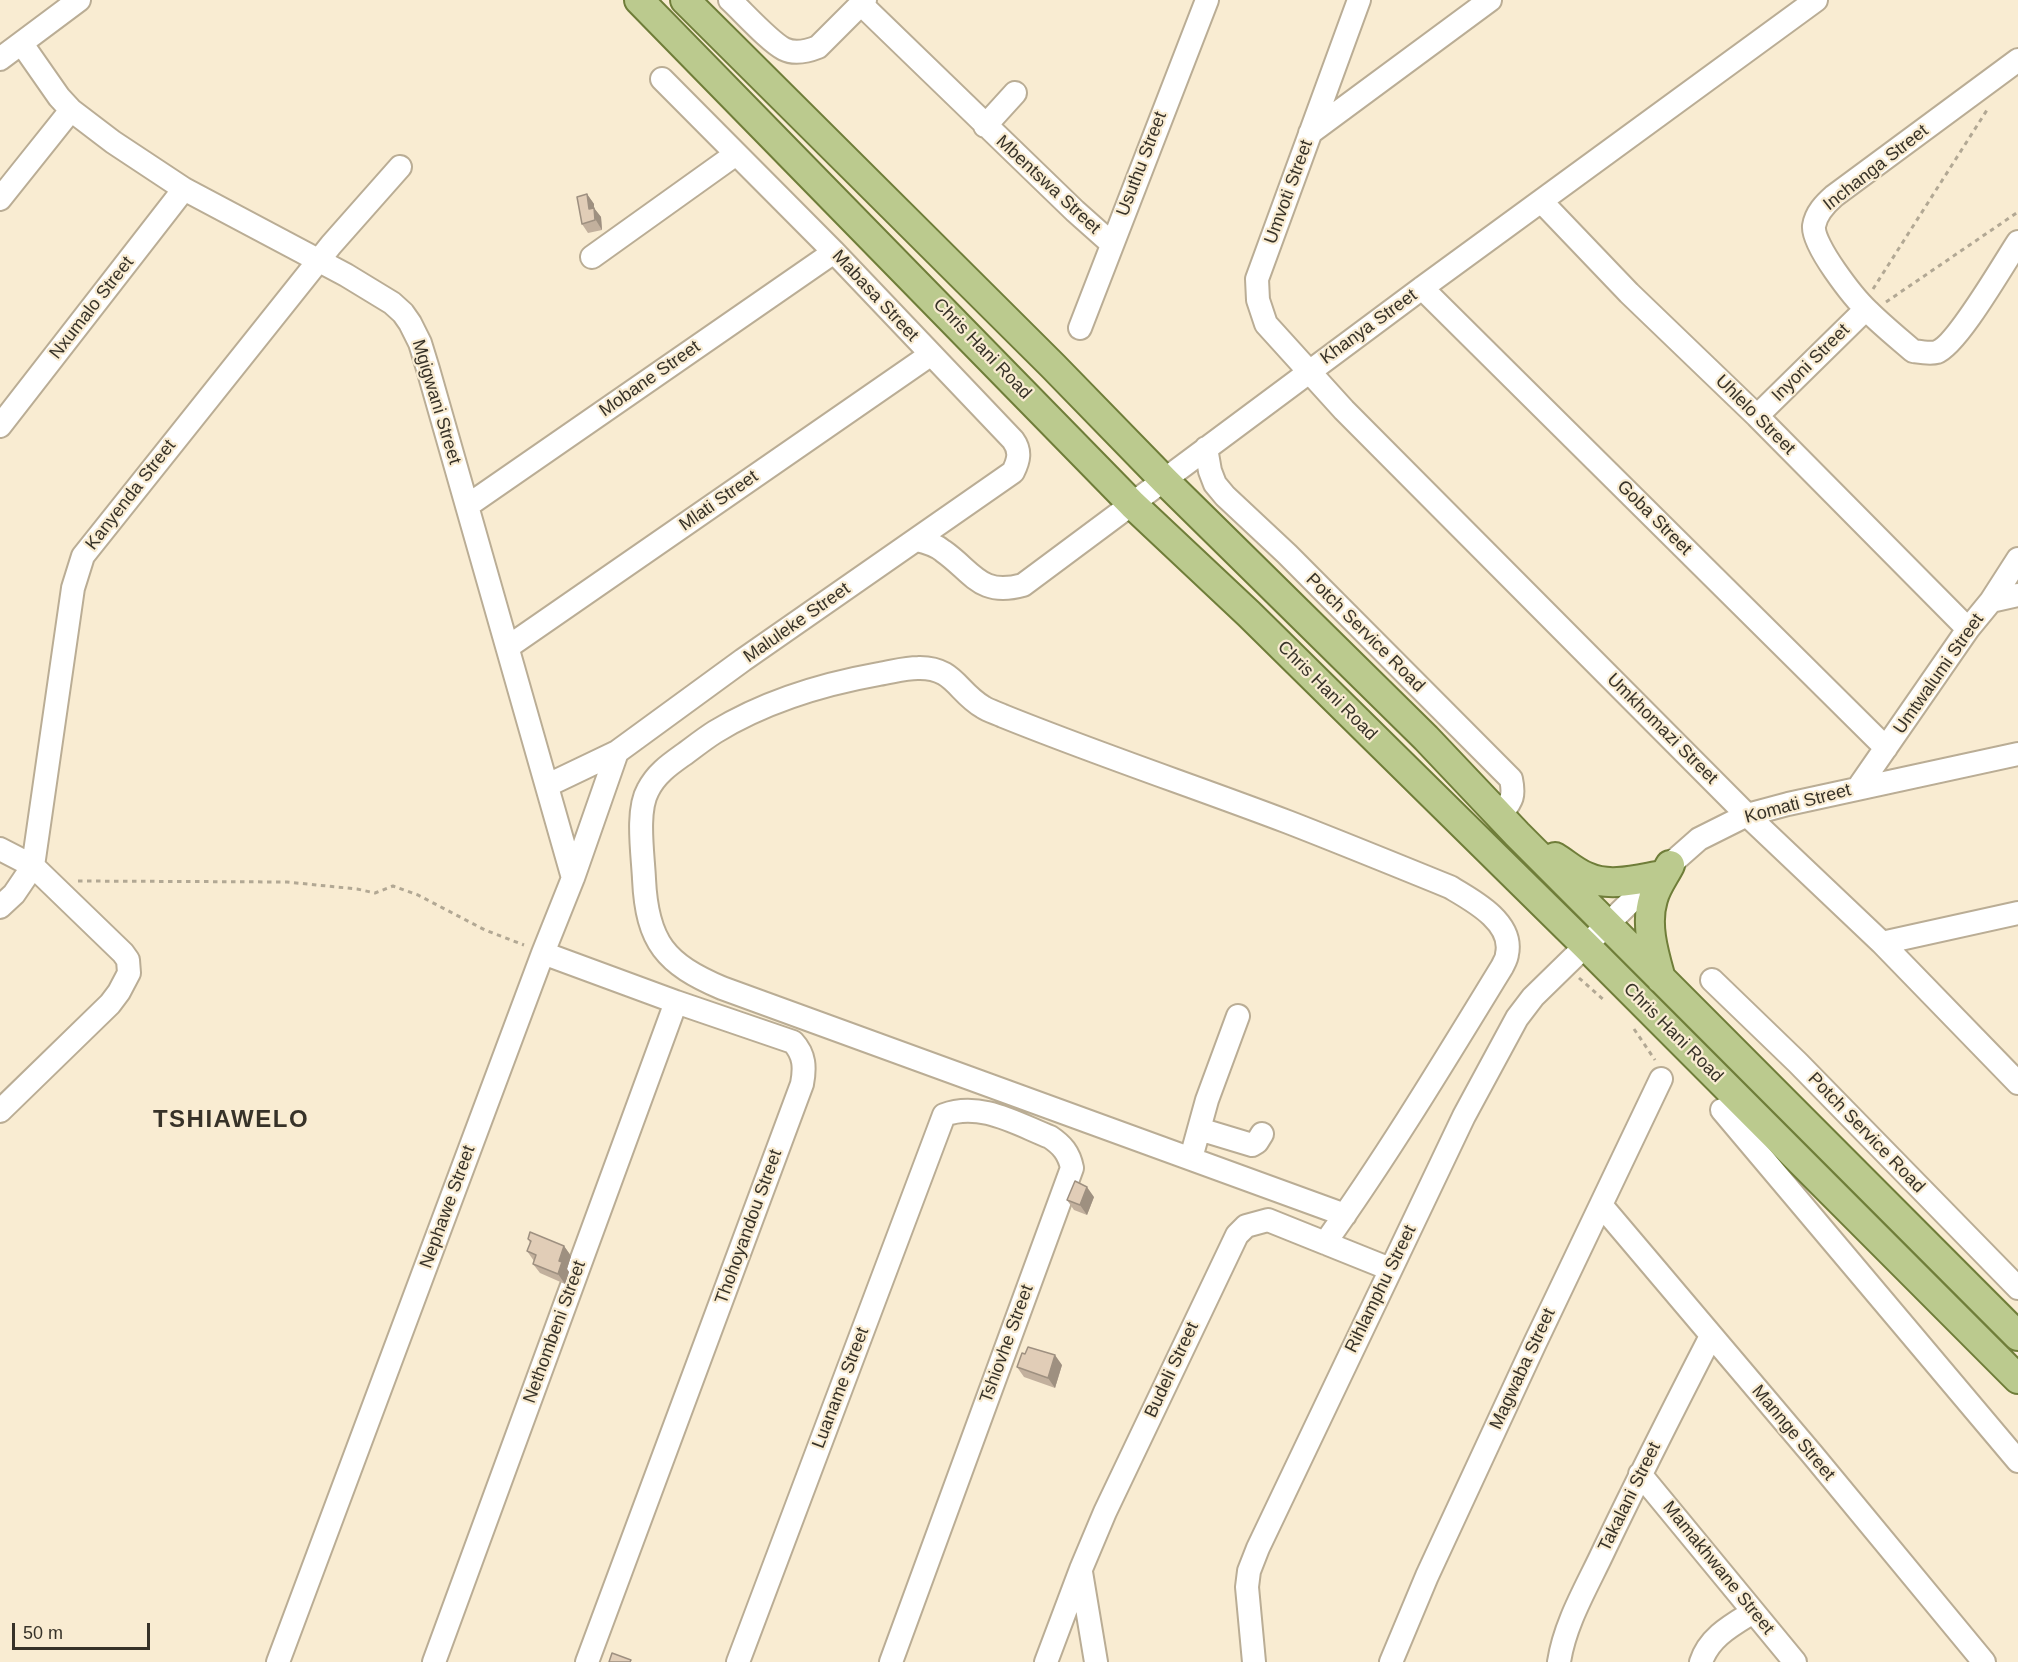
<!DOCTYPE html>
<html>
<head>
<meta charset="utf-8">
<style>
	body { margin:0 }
	#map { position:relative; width:2018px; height:1662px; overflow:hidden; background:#f9ecd2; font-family:Arial,sans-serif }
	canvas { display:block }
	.scale { position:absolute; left:12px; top:1623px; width:138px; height:27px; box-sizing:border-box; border:3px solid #373228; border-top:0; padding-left:8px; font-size:18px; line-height:21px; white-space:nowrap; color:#373228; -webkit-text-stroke:4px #f9ecd2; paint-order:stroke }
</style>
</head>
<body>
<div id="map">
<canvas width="2018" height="1662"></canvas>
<div class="scale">50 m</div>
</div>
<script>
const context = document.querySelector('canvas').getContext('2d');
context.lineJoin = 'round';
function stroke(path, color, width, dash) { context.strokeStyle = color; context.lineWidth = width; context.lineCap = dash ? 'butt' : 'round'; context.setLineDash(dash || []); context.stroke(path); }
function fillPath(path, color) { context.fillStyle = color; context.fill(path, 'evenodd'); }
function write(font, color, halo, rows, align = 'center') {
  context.font = font + ' Arial,sans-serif'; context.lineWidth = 4.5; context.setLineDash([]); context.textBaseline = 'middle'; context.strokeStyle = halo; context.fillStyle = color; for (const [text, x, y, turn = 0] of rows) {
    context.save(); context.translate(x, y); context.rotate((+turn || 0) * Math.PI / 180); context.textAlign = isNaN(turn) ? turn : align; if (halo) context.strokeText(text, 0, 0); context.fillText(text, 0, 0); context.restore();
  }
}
const path = new Path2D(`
	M1873 289 1987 110
	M1886 302 2018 212
	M78 881 287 882 357 889 375 893 393 886 418 895 485 930 524 945
	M1579 978 1605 1001
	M1634 1029 1655 1060`);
const minor = new Path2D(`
	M730 0C743 12 770 42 784 49 794 54 808 51 818 47L865 0
	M1359 0 1257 279 1258 300 1266 324 1344 410 1747 815 1882 943 2018 1083
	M861 4 1075 211 1111 243
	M22 44 59 97 71 110 113 142 184 189 346 275 392 303 403 313 410 323 420 343 428 369 573 878
	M0 59 79 0
	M2018 60 1834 196C1825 204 1816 213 1814 226 1812 245 1854 298 1868 311 1882 325 1898 338 1913 351 1920 352 1930 354 1937 352 1957 345 2004 263 2018 242
	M985 126 1015 93
	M1310 133 1490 0
	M0 199 71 110
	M1541 201 1629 293 1757 416 1968 629
	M592 257 736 154
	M1422 288 1886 748
	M1080 328 1207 0
	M1757 416 1865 310
	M0 426 184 189
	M1206 448 1210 471 1215 484 1225 496 1287 554 1511 779C1515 798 1511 801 1500 816
	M467 506 834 252
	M917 540C926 542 936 545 943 551 973 572 980 597 1023 585L1422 288 1816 0
	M1991 601 2018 595
	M508 647 930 355
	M548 785 617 752 743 660 1013 472C1019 460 1021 451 1013 440L834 252 662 79
	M1858 788 1968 629 1991 601 2018 559
	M0 849 33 866 123 953 128 960 129 973 119 992 110 1004 0 1111
	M0 907 14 894 33 866 73 588 83 556 331 245 400 167
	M1882 943 2018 913
	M543 953 676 1002 793 1042C805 1055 805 1068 802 1084L587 1662
	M1712 980 1798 1063 2018 1288
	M1722 1110 2018 1461
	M1199 1129 1252 1145 1257 1142 1262 1134
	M1191 1158 1207 1100 1238 1016
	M1601 1205 1812 1454 1984 1662
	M1325 1243C1389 1153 1445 1060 1502 967 1504 963 1507 958 1507 954 1514 922 1472 900 1450 887 1396 865 1342 843 1288 822 1193 786 1097 754 1003 716 997 713 989 711 983 707 957 692 954 667 918 668 905 668 892 672 879 674 823 684 764 702 715 732 704 739 694 747 683 755 669 765 656 774 648 790 636 811 643 855 644 879 647 943 666 964 722 988L1345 1215
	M1640 1474 1795 1662
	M1081 1572 1096 1662
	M278 1662 543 953 573 878 617 752
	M434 1662 676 1002
	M738 1662 944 1115C980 1101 1017 1124 1050 1137 1062 1145 1069 1153 1072 1168L891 1662
	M1046 1662 1081 1569 1105 1512 1237 1235 1246 1226 1268 1220 1390 1269
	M1254 1662 1247 1587 1249 1571 1258 1548 1464 1116 1517 1018 1533 997 1657 876 1699 839 1747 815 1788 804 2018 754
	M1391 1662 1427 1576 1535 1343 1661 1079
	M1559 1662C1565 1622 1588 1585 1605 1548 1639 1477 1675 1406 1711 1336
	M1701 1662C1709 1637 1732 1625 1753 1612`);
const major = new Path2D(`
	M639 0 1133 505 1249 614 1585 945 2018 1379
	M685 0 1053 366 1165 481 1426 738 1517 834 2018 1336
	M1555 857C1565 863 1576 873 1587 877 1608 887 1635 880 1657 876
	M1661 979C1654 954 1645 925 1653 899 1656 887 1665 875 1670 865`);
const wall = new Path2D(`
	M587 194 594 204V208L601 217 602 230 588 233 582 224Z
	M1094 1197 1087 1215 1074 1210 1067 1200Z
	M528 1239 564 1246 571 1256 567 1269 569 1272 565 1284 540 1273 533 1264 534 1261 527 1251 530 1243Z
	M1062 1365 1055 1388 1024 1377 1017 1367Z`);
const shadedWall = new Path2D(`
	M587 194 594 204V208L601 217 602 230 589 209Z
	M1087 1187 1094 1197 1087 1215 1080 1205Z
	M564 1246 571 1256 567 1269 569 1272 565 1284 558 1274 559 1261Z
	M1055 1355 1062 1365 1055 1388 1048 1378Z`);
const building = new Path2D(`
	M587 194 589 209 594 208 595 220 582 224 577 197Z
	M1075 1181 1087 1187 1080 1205 1067 1200Z
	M530 1232 564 1246 559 1261 562 1262 558 1274 533 1264 536 1255 527 1251 531 1241 528 1239Z
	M1028 1347 1055 1355 1048 1378 1017 1367 1022 1353 1025 1354Z
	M612 1653 631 1660 630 1662H609Z`);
const streetNames = [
	["Usuthu Street",1142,164,-69],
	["Inchanga Street",1876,168,-38],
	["Mbentswa Street",1048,185,43],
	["Umvoti Street",1289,192,-70],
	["Mabasa Street",875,296,47],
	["Nxumalo Street",92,308,-52],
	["Khanya Street",1369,327,-36],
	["Chris Hani Road",982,349,46],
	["Inyoni Street",1811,363,-45],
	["Mobane Street",650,379,-35],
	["Mgigwani Street",436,402,73],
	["Uhlelo Street",1755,415,45],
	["Kanyenda Street",131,495,-52],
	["Mlati Street",719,501,-35],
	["Goba Street",1654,518,45],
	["Maluleke Street",797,623,-35],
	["Potch Service Road",1365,633,45],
	["Umtwalumi Street",1939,674,-55],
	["Chris Hani Road",1327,691,45],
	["Umkhomazi Street",1662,729,45],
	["Komati Street",1798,804,-15],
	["Chris Hani Road",1673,1033,45],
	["Potch Service Road",1866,1133,46],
	["Nephawe Street",448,1207,-70],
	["Thohoyandou Street",749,1227,-70],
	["Rihlamphu Street",1381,1289,-64],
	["Nethombeni Street",555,1332,-70],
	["Tshiovhe Street",1007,1344,-70],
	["Magwaba Street",1523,1369,-65],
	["Budeli Street",1172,1370,-65],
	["Luaname Street",841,1388,-69],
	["Mannge Street",1793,1433,50],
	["Takalani Street",1630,1497,-64],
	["Mamakhwane Street",1718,1568,51]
];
const districtNames = [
	["TSHIAWELO",231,1120]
];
stroke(minor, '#baad95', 26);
stroke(major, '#6f7d39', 32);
stroke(path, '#b2a894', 3, [4.5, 4.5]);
stroke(minor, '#fff', 22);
stroke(major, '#bbca8e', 28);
fillPath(wall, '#c2b09d');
fillPath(shadedWall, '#9e9080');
fillPath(building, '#e1cdb7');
stroke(building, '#9e9080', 1.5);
write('18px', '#373228', '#f9ecd2', streetNames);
context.letterSpacing = '1.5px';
write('bold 24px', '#373228', '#f9ecd2', districtNames);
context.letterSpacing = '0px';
</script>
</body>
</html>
